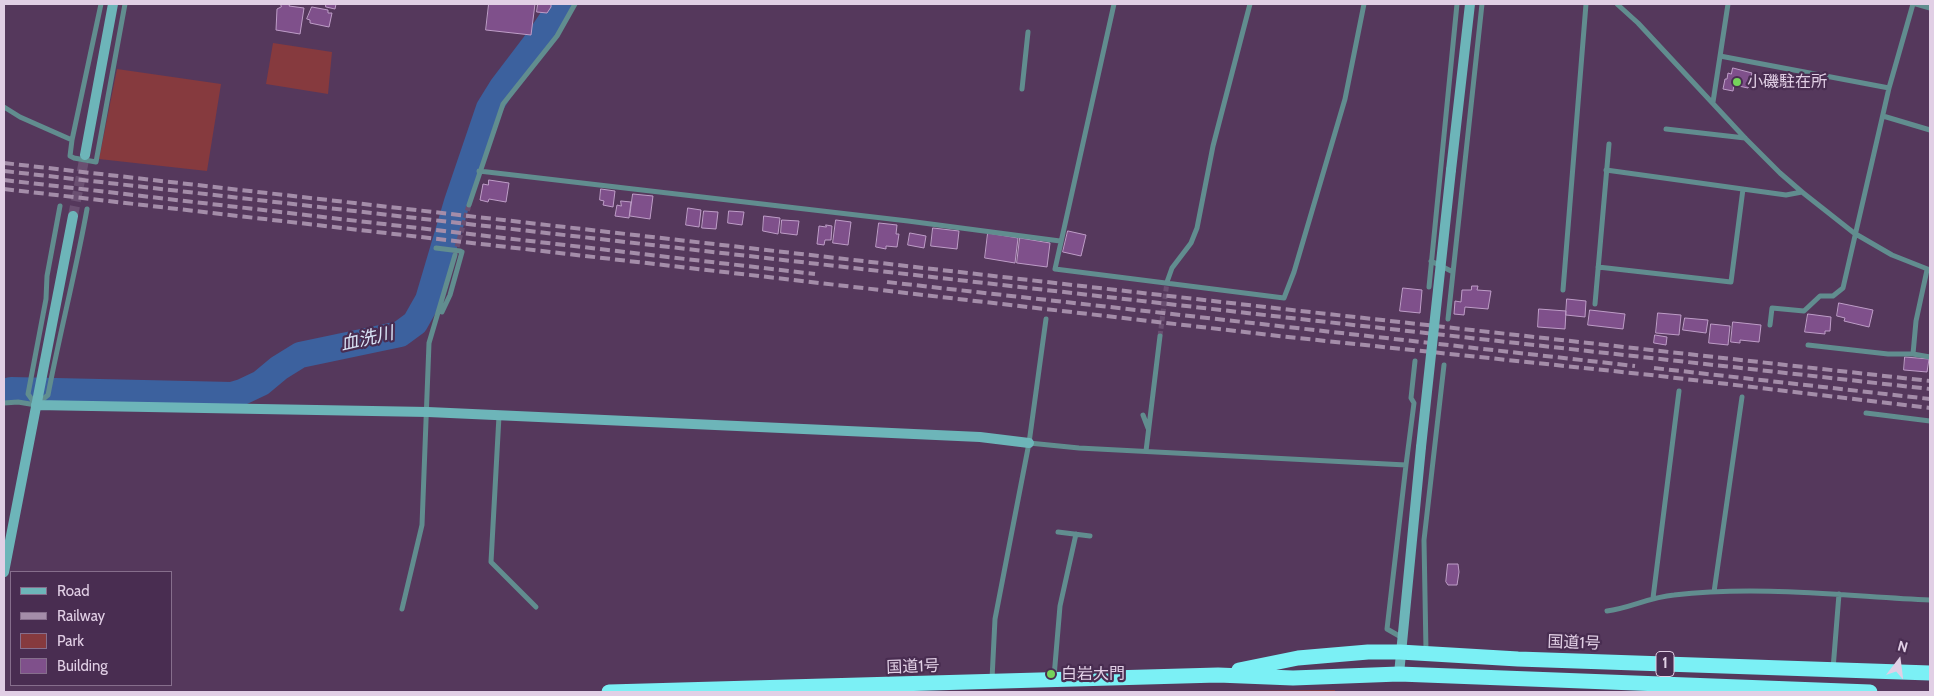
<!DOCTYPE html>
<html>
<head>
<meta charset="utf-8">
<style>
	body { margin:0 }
	#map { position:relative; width:1934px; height:696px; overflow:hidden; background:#55385c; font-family:Cabin,sans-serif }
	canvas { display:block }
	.frame { position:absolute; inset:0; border:5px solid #e1cfe5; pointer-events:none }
	.legend { position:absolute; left:10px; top:571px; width:162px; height:115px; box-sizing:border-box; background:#492d51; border:1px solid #866e8c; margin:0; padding:6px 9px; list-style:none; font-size:15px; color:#e1cfe5 }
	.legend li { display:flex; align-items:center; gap:10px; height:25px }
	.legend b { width:25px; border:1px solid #866e8c }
	.north { position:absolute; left:1874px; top:636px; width:50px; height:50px; -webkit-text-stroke:4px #492d51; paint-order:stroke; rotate:15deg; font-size:14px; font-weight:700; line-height:20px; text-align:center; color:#e1cfe5 }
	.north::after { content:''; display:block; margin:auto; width:18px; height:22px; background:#e1cfe5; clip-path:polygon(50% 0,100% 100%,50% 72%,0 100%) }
</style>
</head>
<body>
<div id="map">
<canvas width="1934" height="696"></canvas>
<div class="frame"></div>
<ul class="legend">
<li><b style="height:6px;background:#6db5b9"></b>Road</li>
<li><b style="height:6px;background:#a48da9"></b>Railway</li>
<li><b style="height:14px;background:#863a3e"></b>Park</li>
<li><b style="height:14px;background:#7f508b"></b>Building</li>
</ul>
<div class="north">N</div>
</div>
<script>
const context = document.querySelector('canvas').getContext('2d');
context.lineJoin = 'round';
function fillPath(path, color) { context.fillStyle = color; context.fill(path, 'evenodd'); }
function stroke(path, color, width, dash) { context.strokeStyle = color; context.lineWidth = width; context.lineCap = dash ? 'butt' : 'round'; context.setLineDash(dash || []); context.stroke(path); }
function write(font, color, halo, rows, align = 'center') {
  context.font = font + ' Cabin,"Noto Sans JP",sans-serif'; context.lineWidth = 4.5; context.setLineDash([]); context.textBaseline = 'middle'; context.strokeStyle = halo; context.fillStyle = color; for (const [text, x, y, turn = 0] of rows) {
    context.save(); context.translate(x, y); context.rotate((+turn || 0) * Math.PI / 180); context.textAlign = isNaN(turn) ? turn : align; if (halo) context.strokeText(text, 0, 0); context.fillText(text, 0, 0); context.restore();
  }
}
const green = new Path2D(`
	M273 43 332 52 328 94 266 84Z
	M117 69 221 84 207 171 99 159Z
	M1335 690V692H1233V691Z`);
const river = new Path2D(`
	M4 392 11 390 232 395 242 392 261 383 279 368 300 355 400 334 415 323 428 300 457 202 489 108 502 87 540 37 562 4`);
const building = new Path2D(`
	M281 4H290L289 6 304 8 300 34 276 30 277 9 281 7Z
	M326 4H336L335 9 326 7Z
	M489 4H535L531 35 486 30Z
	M538 4H551V7L547 13 537 12Z
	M312 7 328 10V13H332L329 27 310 23V20L307 19Z
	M1733 68 1752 73 1748 88 1734 85 1733 91 1723 89 1725 79H1727L1728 73 1731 74Z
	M489 180 509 183 506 202 489 199 488 202 480 200 483 184 488 185Z
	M601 189 615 191 613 207 603 205 604 201 600 200Z
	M633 194 653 196 650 219 630 216Z
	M621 201 631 202 629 218 615 216 617 205 621 206Z
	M688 208 701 210 699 227 686 225Z
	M704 211 718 212 716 229 702 228Z
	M729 211 744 212 742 225 728 223Z
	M764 216 780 218 778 234 763 231Z
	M782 220 799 221 797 235 781 233Z
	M836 220 851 222 848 245 833 243Z
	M879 223 897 225 896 234H899L897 247 886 246V249L876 247Z
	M826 225 832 226 831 240H825L824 245 817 244 819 226 826 227Z
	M933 228 959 231 957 249 931 246Z
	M1068 231 1086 235 1081 256 1063 252Z
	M910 233 926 236 924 248 908 245Z
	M988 233 1018 238 1015 263 985 258Z
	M1020 238 1050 243 1047 267 1017 263Z
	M1472 286H1478L1477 290 1491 291 1488 309 1465 307 1464 315 1454 314 1455 301 1461 302 1462 290H1471Z
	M1403 288 1422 290 1420 313 1400 311Z
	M1567 299 1586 301 1585 317 1566 315Z
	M1839 303 1873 310 1869 327 1844 321 1845 318 1837 316Z
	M1539 309 1566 311 1565 329 1538 327Z
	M1590 310 1625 314 1623 329 1588 325Z
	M1658 313 1681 315 1679 335 1656 333Z
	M1808 314 1831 317 1830 331H1825V334L1805 332Z
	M1685 318 1708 320 1706 333 1683 330Z
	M1733 322 1761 325 1759 342 1740 340V343L1731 342Z
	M1711 324 1730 326 1728 345 1709 343Z
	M1655 335 1667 337 1666 345 1654 343Z
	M1905 357 1929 359 1927 372 1904 370Z
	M1448 564H1458L1459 572 1457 585H1448L1446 582Z`);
const streetTunnel = new Path2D(`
	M455 254 469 205
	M1160 336 1167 282`);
const secondaryTunnel = new Path2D(`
	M73 216 85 155`);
const street = new Path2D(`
	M1114 4 1055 269 1284 298 1294 272 1345 99 1364 4
	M1617 4 1638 23 1745 138 1780 173 1802 192 1854 233 1892 255 1930 270
	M1916 4 1930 8
	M1720 56 1889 88
	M1022 89 1028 32
	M1713 102 1728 4
	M4 107 20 117 72 140 70 156 74 158 96 162 125 4
	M1883 116 1930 130
	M1666 129 1745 138
	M72 140 101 4
	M1606 170 1786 195 1802 192
	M479 171 908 221 1060 241
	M469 205 503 104 557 36 575 4
	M1431 261 1453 272
	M1598 267 1731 282 1743 189
	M1927 270 1916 321 1913 354 1930 357
	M1167 282 1172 268 1191 243 1197 228 1213 146 1250 4
	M1429 287 1457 4
	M1563 290 1586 4
	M1595 304 1609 144
	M442 312 450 295 462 252
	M1448 319 1482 4
	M1770 325 1772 308 1804 311 1820 296H1833L1843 288 1889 88 1913 4
	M1808 345 1888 354H1913
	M4 403 18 402 36 405
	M37 404 48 395C60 332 76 271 87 209
	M36 405 28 394 46 299 47 276 60 206
	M1866 413 1930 421
	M1143 415 1148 428
	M499 416 491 562 536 607
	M1029 443 1079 448 1406 465 1387 629 1401 637
	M1146 451 1160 336
	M1406 465 1414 403 1411 398 1415 361
	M1058 532 1090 536
	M1714 592 1742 397
	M1653 598 1679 391
	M402 609 422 525 429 343 455 255
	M1607 611C1630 608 1650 597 1674 595 1758 585 1845 596 1930 600
	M1426 651 1424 540 1444 365
	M1833 669 1839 594
	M1054 677 1060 606 1076 534
	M992 679 995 619 1029 443 1046 319`);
const secondary = new Path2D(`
	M85 155 113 4
	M1451 170 1470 4
	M36 405 428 412 980 437 1029 443
	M4 572 73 216
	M1399 674 1421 447`);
const highway = new Path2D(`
	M1239 670 1298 658 1368 652H1400L1518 659 1930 673
	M609 692 1218 675 1293 678 1399 674 1870 692`);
const rail = new Path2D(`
	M4 163 1292 310 1930 381
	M4 171 1291 318 1930 389
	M4 180 815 274
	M4 189 1288 337 1651 375 1930 408
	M887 282 1635 366
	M1654 368 1930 399`);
const streetBridge = new Path2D(`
	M436 248 460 251`);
const secondaryBridge = new Path2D(`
	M1421 447 1451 170`);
const markers = [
	[1737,82,5,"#75d25b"],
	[1051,674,5,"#75d25b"]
];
const shields = [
	[1665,664,18]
];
const shieldNames = [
	["1",1665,664]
];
const poiNames = [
	["小磯駐在所",1747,82],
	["白岩大門",1061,674]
];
const streetNames = [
	["国道1号",1574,643,2],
	["国道1号",913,667,-2]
];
const waterNames = [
	["血洗川",367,339,-13]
];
fillPath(green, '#863a3e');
stroke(river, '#3c619e', 26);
fillPath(building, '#7f508b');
stroke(building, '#be9dc7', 1);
stroke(streetTunnel, '#6a4f71', 5, [5, 2.5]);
stroke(secondaryTunnel, '#6a4f71', 10, [10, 5]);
stroke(street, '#618d8f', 5);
stroke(secondary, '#6db5b9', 10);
stroke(highway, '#7bf0f5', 15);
stroke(rail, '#a48da9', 4, [10, 5]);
stroke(streetBridge, '#618d8f', 5);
stroke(secondaryBridge, '#6db5b9', 10);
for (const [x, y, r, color] of markers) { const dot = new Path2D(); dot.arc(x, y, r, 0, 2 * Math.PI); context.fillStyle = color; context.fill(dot); stroke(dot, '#492d51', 2); }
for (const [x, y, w] of shields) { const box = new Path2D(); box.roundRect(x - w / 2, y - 12.5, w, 25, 4); context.fillStyle = '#492d51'; context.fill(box); stroke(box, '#e1cfe5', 1); }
write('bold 15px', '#e1cfe5', null, shieldNames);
write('16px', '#e1cfe5', '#492d51', poiNames, 'left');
write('16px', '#e1cfe5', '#492d51', streetNames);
write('italic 18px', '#d9e4f6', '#492d51', waterNames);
</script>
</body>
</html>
